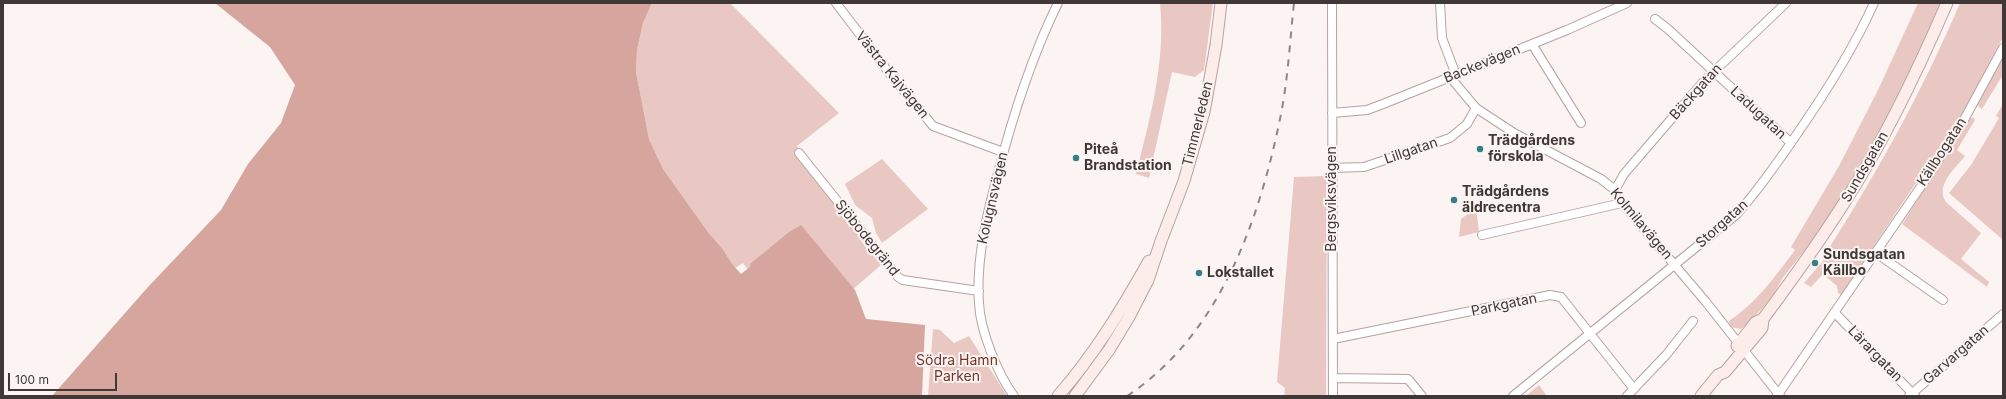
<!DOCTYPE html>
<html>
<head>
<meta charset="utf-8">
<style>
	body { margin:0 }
	#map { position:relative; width:2006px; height:399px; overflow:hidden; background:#fcf4f2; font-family:Inter,sans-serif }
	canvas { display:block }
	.frame { position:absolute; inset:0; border:4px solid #403837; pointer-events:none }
	.scale { position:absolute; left:8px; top:373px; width:109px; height:18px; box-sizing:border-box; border:2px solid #403837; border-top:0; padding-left:5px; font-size:12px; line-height:14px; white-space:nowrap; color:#403837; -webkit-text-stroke:3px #fcf4f2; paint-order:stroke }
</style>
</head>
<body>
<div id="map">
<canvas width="2006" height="399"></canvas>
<div class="frame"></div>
<div class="scale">100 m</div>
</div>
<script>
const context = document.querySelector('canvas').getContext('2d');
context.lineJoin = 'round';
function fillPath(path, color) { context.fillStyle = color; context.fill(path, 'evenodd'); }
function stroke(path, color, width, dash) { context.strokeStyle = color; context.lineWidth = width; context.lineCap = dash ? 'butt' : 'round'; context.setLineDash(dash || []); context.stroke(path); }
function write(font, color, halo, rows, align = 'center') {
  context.font = font + ' Inter,sans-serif'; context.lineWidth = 4; context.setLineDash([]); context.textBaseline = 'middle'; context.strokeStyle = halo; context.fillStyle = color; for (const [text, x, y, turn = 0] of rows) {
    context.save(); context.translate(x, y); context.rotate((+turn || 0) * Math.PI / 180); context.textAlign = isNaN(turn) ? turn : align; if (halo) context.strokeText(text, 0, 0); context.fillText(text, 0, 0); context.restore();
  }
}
const green = new Path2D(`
	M652 3H730L839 113 797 146 868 234 861 241 881 265 851 291 749 271 743 263 735 268 722 248 708 232 663 169 649 139 636 72 637 50 643 23Z
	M1160 3H1213L1204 70 1195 77 1172 72 1149 178 1136 174C1150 118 1166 61 1160 3Z
	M1918 3H1941C1910 73 1877 144 1835 209 1819 233 1800 256 1782 279 1773 299 1757 315 1741 329L1730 327 1729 321C1757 302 1775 277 1795 250L1791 247 1839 166 1878 90Z
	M1960 3H2003V37L1966 108 1841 295 1838 293 1837 286 1823 274 1811 287 1804 283 1823 261 1824 256C1877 173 1921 94 1960 3Z
	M2003 57V79L2001 78 1982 109 1978 106 1979 102Z
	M2003 104V240L1949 193 1971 165 1999 118 1996 116Z
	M1970 118H1974L1975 120 1957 150 1965 156C1955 169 1935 185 1946 202L1981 233 1961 259 1989 282 1987 287 1902 224Z
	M882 159 928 209 882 243 876 233 872 218 855 205 845 184Z
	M1327 176 1326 396H1284L1285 388 1277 382 1294 177Z
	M1476 208 1479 232 1459 237 1461 219Z
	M933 329 940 330 954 343 969 336 1007 396H928Z
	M1539 385 1547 396H1526Z`);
const water = new Path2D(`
	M215 3H652L643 23 637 50 636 72 649 139 663 169 708 232 722 248 733 265 741 274 751 266 750 264 789 232 801 225 855 290 866 319 925 325 922 396H52L148 287 221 210 248 164 281 123 295 85 270 47Z`);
const street = new Path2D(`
	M836 3 890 74 933 126 1003 152
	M1332 3 1333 396
	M1440 3 1442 38 1456 75
	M1655 19 1668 29 1791 143
	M1532 44 1581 123
	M1450 77 1476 108 1514 133 1601 179 1615 190 1622 203 1706 302 1780 396
	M1332 113 1367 110 1383 104 1567 30 1627 3
	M799 153 898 277 903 280 979 291
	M1332 168 1364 167 1450 138 1467 124 1476 108
	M1615 190 1624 174 1704 81 1786 3
	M1482 235 1622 203
	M1876 253 1943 300
	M1835 313 1915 396
	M1333 339 1550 295 1561 297 1634 389
	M1333 378 1408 379 1422 396
	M1014 396C998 375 980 330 979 303 976 261 986 218 997 177 1012 118 1031 58 1058 3
	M1513 396 1737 214C1759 189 1778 162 1797 134 1826 92 1853 50 1874 3
	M1627 396 1666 355 1693 321
	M1777 396 1926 179 1965 118 2003 48
	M1909 396 2003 314`);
const secondary = new Path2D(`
	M1737 346 1756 322 1763 319
	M1058 396C1094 355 1122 309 1149 261
	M1075 396 1109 350 1129 317 1148 280 1161 241 1184 181 1204 112 1216 45 1221 3
	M1701 396 1718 375 1725 372 1762 328 1763 319C1792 280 1820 241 1846 200 1886 138 1918 70 1947 3`);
const rail = new Path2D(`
	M1127 396C1220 335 1260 219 1281 114 1288 78 1290 40 1294 3`);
const markers = [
	[1480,149,4,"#377e88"],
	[1076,158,4,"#377e88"],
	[1454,200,4,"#377e88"],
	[1815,263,4,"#377e88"],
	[1199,273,4,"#377e88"]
];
const streetNames = [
	["Backevägen",1482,64,-22],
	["Västra Kajvägen",892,75,51],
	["Bäckgatan",1696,92,-48],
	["Ladugatan",1758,113,43],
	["Timmerleden",1198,124,-76],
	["Lillgatan",1411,151,-19],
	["Källbogatan",1942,152,-57],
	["Sundsgatan",1865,167,-60],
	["Kolugnsvägen",993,198,-77],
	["Bergsviksvägen",1332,199,-90],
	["Kolmilavägen",1641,224,50],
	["Storgatan",1722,224,-42],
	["Sjöbodegränd",867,238,51],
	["Parkgatan",1504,305,-12],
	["Lärargatan",1875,354,46],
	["Garvargatan",1956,355,-41]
];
const poiNames = [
	["Trädgårdens",1488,141],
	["förskola",1488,157],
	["Piteå",1084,150],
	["Brandstation",1084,166],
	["Trädgårdens",1462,192],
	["äldrecentra",1462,208],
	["Sundsgatan",1823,255],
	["Källbo",1823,271],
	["Lokstallet",1207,273]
];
const parkNames = [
	["Södra Hamn",957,361],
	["Parken",957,377]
];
fillPath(green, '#e9c8c3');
fillPath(water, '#d6a59d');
stroke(street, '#b6a29f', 10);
stroke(secondary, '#b6a29f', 13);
stroke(street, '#fff', 8);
stroke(secondary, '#fcedeb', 11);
stroke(rail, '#8e8685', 2, [7, 7]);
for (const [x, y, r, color] of markers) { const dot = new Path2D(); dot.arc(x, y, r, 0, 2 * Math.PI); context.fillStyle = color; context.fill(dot); stroke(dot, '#fcf4f2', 1.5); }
write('14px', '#403837', '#fcf4f2', streetNames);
write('bold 14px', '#403837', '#fcf4f2', poiNames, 'left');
write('14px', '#72342d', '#fcf4f2', parkNames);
</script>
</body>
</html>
